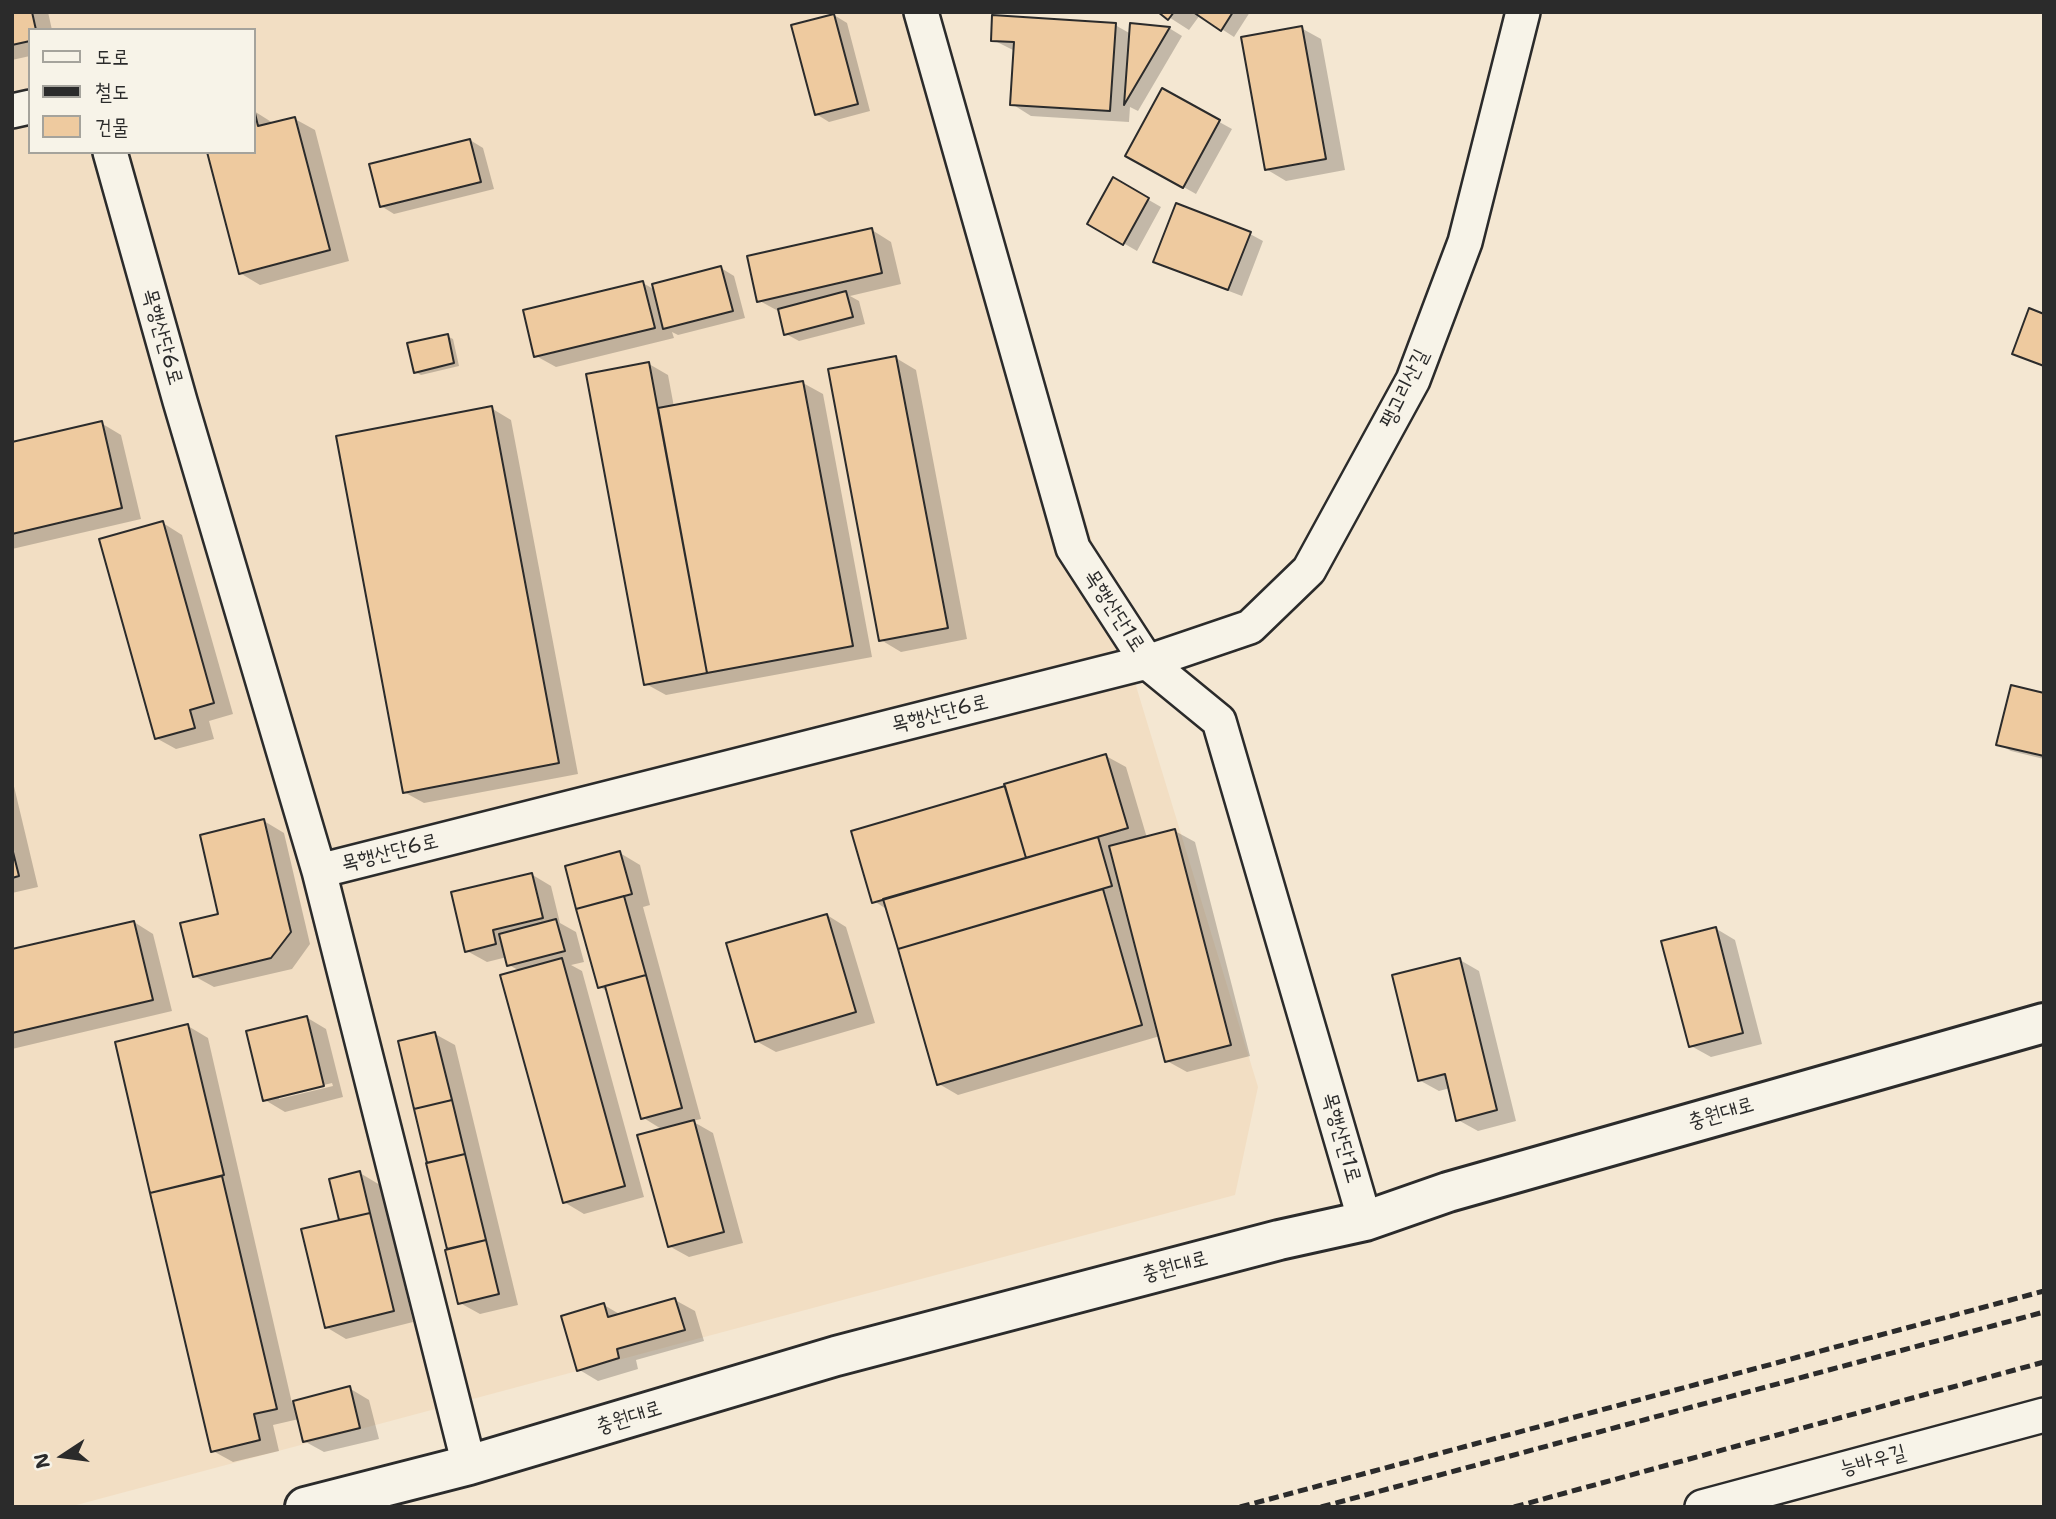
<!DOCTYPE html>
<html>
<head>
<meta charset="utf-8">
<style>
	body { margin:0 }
	#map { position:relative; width:2056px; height:1519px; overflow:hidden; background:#f4e7d2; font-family:"Shantell Sans","Poor Story",sans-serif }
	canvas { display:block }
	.frame { position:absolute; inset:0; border:14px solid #2b2b2b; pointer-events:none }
	.legend { position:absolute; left:28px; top:28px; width:228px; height:126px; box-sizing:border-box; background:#f7f3e8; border:2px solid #a5a39c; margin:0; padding:9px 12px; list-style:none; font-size:21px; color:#2b2b2b }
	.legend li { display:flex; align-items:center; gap:14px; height:35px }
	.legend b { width:35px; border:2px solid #a5a39c }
	.north { position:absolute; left:28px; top:1421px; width:70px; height:70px; -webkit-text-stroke:5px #f7f3e8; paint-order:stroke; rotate:257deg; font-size:19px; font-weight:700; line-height:28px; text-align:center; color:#2b2b2b }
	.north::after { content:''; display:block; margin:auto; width:24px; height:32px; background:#2b2b2b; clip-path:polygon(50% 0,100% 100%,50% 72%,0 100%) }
</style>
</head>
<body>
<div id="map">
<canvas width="2056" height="1519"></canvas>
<div class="frame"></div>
<ul class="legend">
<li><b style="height:9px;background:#f7f3e8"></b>도로</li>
<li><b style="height:9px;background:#2b2b2b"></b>철도</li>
<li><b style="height:19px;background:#eeca9f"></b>건물</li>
</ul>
<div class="north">N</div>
</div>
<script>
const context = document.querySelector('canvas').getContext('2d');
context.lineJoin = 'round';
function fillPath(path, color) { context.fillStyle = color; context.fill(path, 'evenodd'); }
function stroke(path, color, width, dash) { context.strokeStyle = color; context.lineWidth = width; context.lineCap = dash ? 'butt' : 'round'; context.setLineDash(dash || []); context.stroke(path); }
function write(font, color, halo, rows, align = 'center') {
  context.font = font + ' "Shantell Sans","Poor Story",sans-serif'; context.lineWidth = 7; context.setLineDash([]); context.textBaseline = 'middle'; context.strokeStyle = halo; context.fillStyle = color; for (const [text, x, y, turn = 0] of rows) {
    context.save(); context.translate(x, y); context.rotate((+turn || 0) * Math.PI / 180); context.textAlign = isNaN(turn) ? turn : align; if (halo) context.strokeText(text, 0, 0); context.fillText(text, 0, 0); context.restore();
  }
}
const built = new Path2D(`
	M12 12H931L1258 1087 1235 1195 69 1507H12ZM30 30H254V152H30Z`);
const shadow = new Path2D(`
	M12 12H48L52 30H30V56L12 60Z
	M1161 12H1250L1234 37 1200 15 1189 30Z
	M834 15 847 23 870 111 829 122 816 114Z
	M1115 25 1131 34 1132 25 1169 28 1182 36 1138 111 1130 107 1129 122 1031 116 1012 104 1015 51 993 40Z
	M1301 28 1321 39 1345 170 1286 181 1266 169Z
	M1163 91 1232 129 1196 194 1127 155Z
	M254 111 273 123 295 119 315 130 349 261 260 285 240 273 254 152Z
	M470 140 483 148 494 189 394 214 381 206Z
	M1114 180 1161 207 1137 251 1089 223Z
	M872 230 891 242 901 284 850 296 859 301 865 324 799 341 786 334 780 312 758 300Z
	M1250 234 1263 241 1242 296 1168 268 1156 261Z
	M721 268 734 276 745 318 678 335 672 332 674 338 556 367 536 356 643 283 655 290Z
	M447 336 453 339 459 366 421 375 415 372Z
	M896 358 916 370 967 639 901 652 881 640Z
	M649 364 668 375 674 407 803 383 823 394 872 657 666 695 646 684Z
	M491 408 511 420 578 774 424 803 404 792Z
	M101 423 121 435 141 519 12 549V444Z
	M163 523 182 535 233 714 209 721 214 739 176 749 156 738Z
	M2044 695V759L2011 751 1998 744Z
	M1106 756 1126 767 1147 838 1175 831 1195 842 1250 1056 1187 1072 1167 1061 1160 1036 958 1095 939 1084 888 910 874 901Z
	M12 778 38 887 12 893Z
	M264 821 284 833 310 944 292 969 214 987 194 976Z
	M620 853 640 865 650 905 643 907 701 1119 692 1121 713 1133 743 1243 689 1257 669 1246 663 1130 642 1117 608 992 600 987Z
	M531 874 551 886 560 923 576 932 584 962 571 965 582 971 644 1197 584 1214 564 1202 520 971 509 965 507 957 487 962 467 951Z
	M827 915 846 927 875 1023 776 1052 756 1041Z
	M134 922 153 934 172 1011 12 1049V951Z
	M1715 928 1735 940 1762 1044 1711 1057 1691 1046Z
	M1460 960 1479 971 1516 1121 1478 1131 1458 1120 1450 1088 1439 1091 1419 1080Z
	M306 1017 326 1029 343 1097 285 1112 265 1100ZM332 1083 333 1086 279 1099V1096Z
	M188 1026 208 1038 292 1403 349 1388 369 1400 379 1439 324 1452 304 1441 299 1419 273 1425 279 1451 233 1462 213 1451 117 1043Z
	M435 1034 455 1045 518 1305 480 1314 460 1303 450 1251 400 1043Z
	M360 1173 380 1185 413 1322 346 1339 326 1327 341 1221 331 1180Z
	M675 1300 695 1311 704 1341 636 1360 638 1369 598 1381 578 1369 604 1305 621 1315Z`);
const building = new Path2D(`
	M12 12H32L36 30H30V41L12 45Z
	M1158 12H1174L1168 20Z
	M1193 12H1233L1221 31Z
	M834 14 858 104 815 115 791 25Z
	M992 15 1116 23 1110 111 1010 105 1014 42 991 41Z
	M1130 23 1170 27 1124 105Z
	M1302 26 1326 159 1265 170 1241 37Z
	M1162 88 1220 120 1183 188 1125 156Z
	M254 109 258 126 295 117 330 250 239 274 207 152H254Z
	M470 139 481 182 380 207 369 164Z
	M1113 177 1149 198 1123 245 1087 224Z
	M1176 203 1251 232 1228 290 1153 262Z
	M872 228 882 273 757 302 747 256Z
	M721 266 733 311 663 329 652 284Z
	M643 281 655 328 534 357 523 310Z
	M846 291 853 317 784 335 778 309Z
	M2029 308 2044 314V366L2012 354Z
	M448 334 454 363 414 373 407 343Z
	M896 356 948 628 879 641 828 369Z
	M649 362 707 673 644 685 586 374Z
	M803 381 853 646 707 673 658 408Z
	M492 406 559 763 403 793 336 436Z
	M102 421 122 508 12 534V442Z
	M163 521 214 703 190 710 195 728 155 739 99 539Z
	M2011 685 2044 693V756L1996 745Z
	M1106 754 1128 828 1026 858 1004 784Z
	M1005 786 1026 858 872 903 851 831Z
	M264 819 291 932 271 958 193 977 180 923 218 914 200 835Z
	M1175 829 1231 1045 1165 1062 1109 846Z
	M1098 837 1112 886 898 949 883 899Z
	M12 848 19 876 12 878Z
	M620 851 632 894 576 909 565 866Z
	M532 873 543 918 493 930 496 944 465 952 451 892Z
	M1103 889 1142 1025 937 1085 898 949Z
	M624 896 646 975 598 988 576 909Z
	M827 914 856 1012 755 1042 726 943Z
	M556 919 565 951 507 966 499 934Z
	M134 921 153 1000 12 1033V949Z
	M1716 927 1743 1033 1689 1047 1661 941Z
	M562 958 625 1186 563 1203 500 975Z
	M1460 958 1497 1110 1456 1121 1445 1074 1418 1081 1392 975Z
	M646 975 682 1108 641 1119 605 986Z
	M307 1016 324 1086 263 1101 246 1031Z
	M188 1024 224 1175 150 1193 115 1042Z
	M435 1032 452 1100 414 1109 398 1041Z
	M452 1100 465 1154 427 1163 414 1109Z
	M694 1120 724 1232 668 1247 637 1135Z
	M465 1154 486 1240 447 1249 426 1163Z
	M360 1171 370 1213 339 1220 329 1179Z
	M222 1176 277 1409 254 1414 260 1440 211 1452 150 1193Z
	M370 1213 394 1311 325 1328 301 1229Z
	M486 1240 499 1294 458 1304 445 1250Z
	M675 1298 685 1330 617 1349 619 1358 577 1371 561 1316 604 1303 608 1317Z
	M350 1386 360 1428 303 1442 293 1401Z`);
const street = new Path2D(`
	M921 12 1073 548 1147 662 1219 721 1365 1221
	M12 111 30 107
	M110 152 180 401 319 871 1147 662 1250 627 1309 570 1413 380 1465 242 1523 12
	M319 871 469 1465
	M1702 1507 2044 1415`);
const secondary = new Path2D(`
	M305 1507 469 1465 836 1356 1279 1240 1365 1221 1448 1192 2044 1023`);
const rail = new Path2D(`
	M1240 1507 2044 1291
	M1321 1507 2044 1312
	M1514 1507 2044 1362`);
const streetNames = [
	["목행산단6로",162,337,74],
	["팽고리산길",1405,389,-64],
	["목행산단1로",1114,611,57],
	["목행산단6로",940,714,-14],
	["목행산단6로",390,853,-14],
	["충원대로",1721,1114,-16],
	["목행산단1로",1341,1138,74],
	["충원대로",1175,1267,-15],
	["충원대로",629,1418,-17],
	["능바우길",1873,1461,-15]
];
fillPath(built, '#f2dec3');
fillPath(shadow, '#0003');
fillPath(building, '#eeca9f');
stroke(building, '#2b2b2b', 2);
stroke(street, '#2b2b2b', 38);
stroke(secondary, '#2b2b2b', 44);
stroke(street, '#f7f3e8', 33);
stroke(secondary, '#f7f3e8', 38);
stroke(rail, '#2b2b2b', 5, [10, 5]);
write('21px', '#2b2b2b', '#f7f3e8', streetNames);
</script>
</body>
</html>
